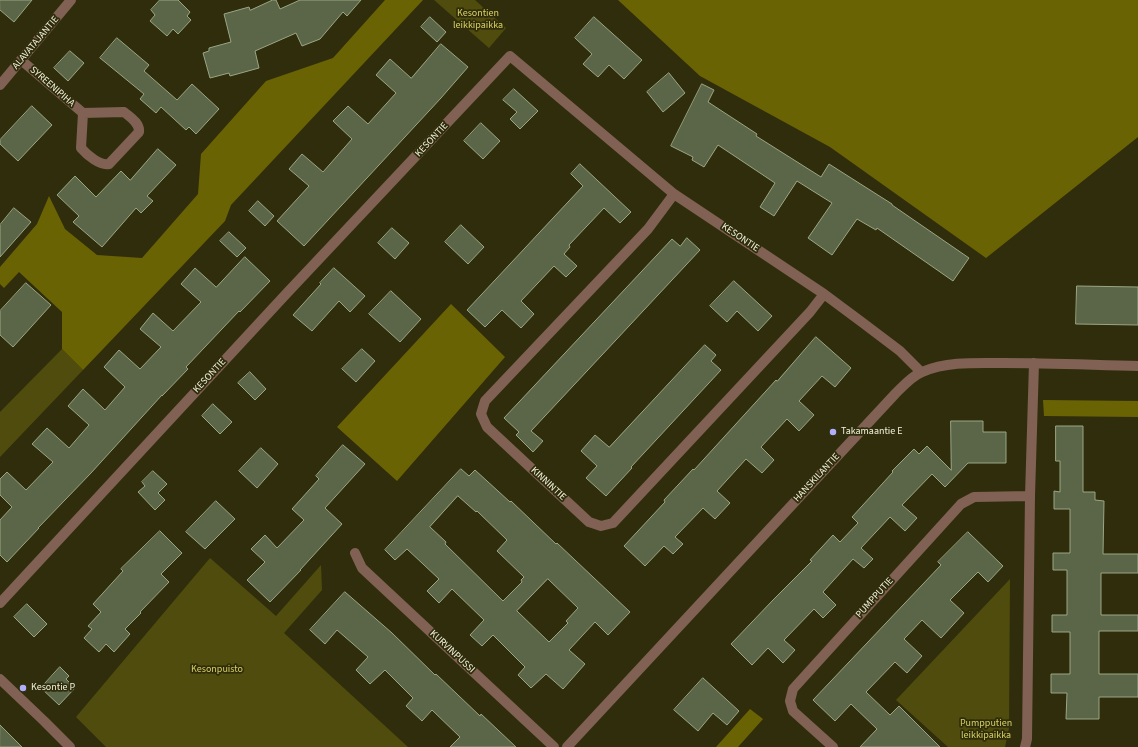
<!DOCTYPE html>
<html>
<head>
<meta charset="utf-8">
<style>
	body { margin:0 }
	canvas { display:block; background:#302d0c }
</style>
</head>
<body>
<canvas width="1138" height="747"></canvas>
<script>
const context = document.querySelector('canvas').getContext('2d');
context.lineJoin = 'round';
function fillPath(path, color) { context.fillStyle = color; context.fill(path, 'evenodd'); }
function stroke(path, color, width, dash) { context.strokeStyle = color; context.lineWidth = width; context.lineCap = dash ? 'butt' : 'round'; context.setLineDash(dash || []); context.stroke(path); }
function write(font, color, halo, rows, align = 'center') {
  context.font = font + ' "Source Sans 3",sans-serif'; context.lineWidth = 3.5; context.setLineDash([]); context.textBaseline = 'middle'; context.strokeStyle = halo; context.fillStyle = color; for (const [text, x, y, turn = 0] of rows) {
    context.save(); context.translate(x, y); context.rotate((+turn || 0) * Math.PI / 180); context.textAlign = isNaN(turn) ? turn : align; if (halo) context.strokeText(text, 0, 0); context.fillText(text, 0, 0); context.restore();
  }
}
const green = new Path2D(`
	M434 0H475L506 28 489 48Z
	M62 349 83 370 0 457V412Z
	M210 558 276 616 321 565 322 590 284 633 408 747H106L76 717Z
	M1010 579 1009 728 1005 747H948L896 700Z`);
const forest = new Path2D(`
	M385 0H423L231 205 225 221 83 370 62 349V312L19 272 4 288 0 284V267L37 224 49 196 65 229 97 255 142 258 198 194 201 154 266 81 333 58Z
	M618 0H1138V137L986 258 830 147 700 76Z
	M451 304 505 357 397 481 337 427Z
	M1043 400 1138 401V417L1044 416Z
	M750 709 763 719 738 747H716Z`);
const building = new Path2D(`
	M0 0H32L14 22 0 10Z
	M160 0H178L190 12 187 16 191 20 178 34 173 29 167 36 150 21 155 15 151 10Z
	M273 0H276L280 9 300 0H361L347 16 343 12 320 39 302 46 296 33 255 51 259 68 230 76 229 73 210 78 203 53 209 51V48L231 42 224 14 249 7 250 10Z
	M430 17 446 32 437 42 421 27Z
	M594 17 642 60 624 79 609 65 598 77 583 64 592 54 575 38Z
	M117 38 149 65 144 71 177 100 192 84 219 109 196 134 189 127 186 130 161 107 156 113 140 99 144 94 100 58Z
	M441 44 468 67 441 98 304 246 277 221 309 186 289 169 302 154 323 172 352 139 333 121 348 106 368 124 396 93 376 75 390 59 411 78Z
	M70 51 84 63 68 81 54 68Z
	M669 73 685 93 663 112 647 92Z
	M702 84 714 90 708 102 757 134 756 136 821 177 829 164 892 204V205L969 258 953 281 877 228 876 230 857 219 832 255 808 238 832 203 797 181 774 216 760 207 775 183 718 145 704 167 692 160 693 157 671 146Z
	M514 89 538 111 520 129 510 119 517 112 503 100Z
	M32 106 52 125 18 161 0 144V140Z
	M481 123 500 141 483 159 464 141Z
	M158 149 176 165 147 196 153 201 141 213 136 208 102 247 73 222 79 216 57 195 75 176 96 197 121 171 130 180Z
	M580 164 631 212 620 223 604 208 569 245 570 247 564 254 577 266 566 277 554 266 521 301 534 314 521 328 502 310 485 327 467 310 583 186 571 174Z
	M258 201 274 216 265 226 249 211Z
	M14 208 31 222 0 257V225Z
	M461 225 484 247 468 264 445 242Z
	M392 228 409 243 395 259 378 243Z
	M229 232 246 248 237 257 220 241Z
	M687 238 700 250 531 431 543 441 533 452 516 435 519 432 504 418 672 239 680 246Z
	M245 257 270 281 240 312 239 311 186 367 188 369 162 396V395L91 473 38 528H39L7 562 0 555V520L12 507 0 495V479L7 472 26 490 53 462 32 444 47 428 69 448 89 425 68 406 83 389 105 410 125 387 104 367 119 350 140 369 161 347 140 329 153 313 173 331 201 302 181 284 195 268 216 287Z
	M334 268 365 296 350 312 339 301 312 331 293 315 321 284 320 283Z
	M734 281 772 316 758 331 737 311 727 322 710 306Z
	M26 283 51 305 13 347 0 335V311Z
	M1077 286 1138 287V325L1076 324Z
	M391 291 421 319 400 342 369 314Z
	M816 337 851 368 835 387 822 376 799 401 814 415 799 431 787 419 761 447 774 460 762 473 746 459 717 491 730 503 715 519 703 508 675 537 683 544 673 554 664 546 645 566 624 546 665 502 664 500 693 469 694 470 776 380 777 381Z
	M705 345 716 355 711 361 721 370 631 467 632 468 606 496 586 478 597 466 581 451 595 435 609 447Z
	M362 349 375 361 356 382 342 369Z
	M250 372 266 389 255 400 238 383Z
	M213 404 232 422 220 434 202 416Z
	M951 421H983V432H1006V463H968L945 487 932 474 902 505 917 518 905 531 890 517 861 548 873 559 864 568 853 559 823 592 836 605 823 618 814 609 784 640 795 650 783 663 768 648 752 665 731 644 773 600 812 561 810 560 833 535 840 542 858 523 852 517 893 472 892 471 914 449 919 454 927 446 951 470Z
	M1056 426H1083V492H1095V500L1104 501 1103 554H1138V573H1101V615H1138V631H1099V674H1138V697H1099V719H1066L1067 693H1051V674H1070V632H1052V615H1067V570H1053V553H1070V509H1054V491L1060 492V461H1056Z
	M343 445 365 464 325 508 342 524 300 570H301L270 602 247 580 265 562 251 549 265 535 277 548 304 520 292 509 319 479 316 476Z
	M261 448 278 464 257 488 239 471Z
	M461 469 469 476 475 470 510 502 511 501 556 544 557 543 630 612 608 635 595 622 569 650 585 664 563 689 546 674 531 688 518 675 525 667 493 635 482 646 470 635 484 620 452 589 439 603 427 591 439 579 407 549 395 560 385 550ZM458 496 476 512 477 511 507 540 497 551 524 577 521 580 522 582 503 601 445 544 446 542 430 527ZM548 579 578 608 566 621 568 623 549 642 517 611Z
	M153 471 167 484 158 493 165 500 155 510 138 492 145 486 142 482Z
	M216 501 235 519 205 549 186 532Z
	M160 531 182 553 161 574 169 582 140 612 141 613 125 629 130 634 114 652 106 644 99 652 84 638 92 629 88 626 101 612 93 604 123 571 121 569Z
	M968 532 1003 566 988 582 978 572 950 600 964 613 941 638 922 620 904 639 922 656 907 673 895 662 866 692 890 715 899 706 940 747H860L877 729 851 704 835 721 813 700 941 565 938 562Z
	M345 592 392 633 435 675 436 674 480 716 481 714 516 747H450L460 737 432 710 422 721 406 706 413 698 385 670 370 684 356 670 368 657 337 630 325 644 310 630Z
	M27 604 47 624 34 637 14 617Z
	M60 667 69 676 66 679 75 688 59 705 41 688Z
	M703 678 739 711 727 725 713 713 698 731 674 710Z
	M0 725 22 747H0Z`);
const minor = new Path2D(`
	M21 60 83 113 124 112C130 117 140 123 139 132L109 164C100 166 87 155 81 148L83 113
	M0 85 71 0
	M674 194 648 229 485 401 481 414 487 427 589 522 601 526 613 523 810 312 824 294
	M355 553 362 568 554 747
	M0 603 287 293 510 56 674 194 824 294 863 323 900 351 921 372
	M0 679 44 721 70 747
	M567 747 896 393C904 385 912 376 922 372 948 361 977 363 1004 363 1049 363 1093 365 1138 366
	M833 747 793 711 790 701 793 689 961 504 974 497 1030 496
	M1025 747 1027 739 1030 496 1034 363`);
const markers = [
	[833,432,4,"#b0adfa"],
	[23,688,4,"#b0adfa"]
];
const parkNames = [
	["Kesontien",478,14],
	["leikkipaikka",478,26],
	["Kesonpuisto",217,670],
	["Pumpputien",986,724],
	["leikkipaikka",986,736]
];
const streetNames = [
	["ALAVATAJANTIE",36,43,-50],
	["SYREENIPIHA",52,87,41],
	["KESONTIE",432,140,-47],
	["KESONTIE",740,238,34],
	["KESONTIE",210,376,-47],
	["HANSKILANTIE",817,478,-47],
	["KINNINTIE",548,484,43],
	["PUMPPUTIE",875,598,-48],
	["KURVINPUSSI",452,652,43]
];
const poiNames = [
	["Takamaantie E",841,432],
	["Kesontie P",31,688]
];
fillPath(green, '#504c0d');
fillPath(forest, '#696304');
fillPath(building, '#5a6647');
stroke(building, '#99a684', 1);
stroke(minor, '#806153', 10);
for (const [x, y, r, color] of markers) { const dot = new Path2D(); dot.arc(x, y, r, 0, 2 * Math.PI); context.fillStyle = color; context.fill(dot); stroke(dot, '#302d0c', 1.5); }
write('10px', '#d8d162', '#302d0c', parkNames);
write('10px', '#f2f2de', '#302d0c', streetNames);
write('10px', '#f2f2de', '#302d0c', poiNames, 'left');
</script>
</body>
</html>
